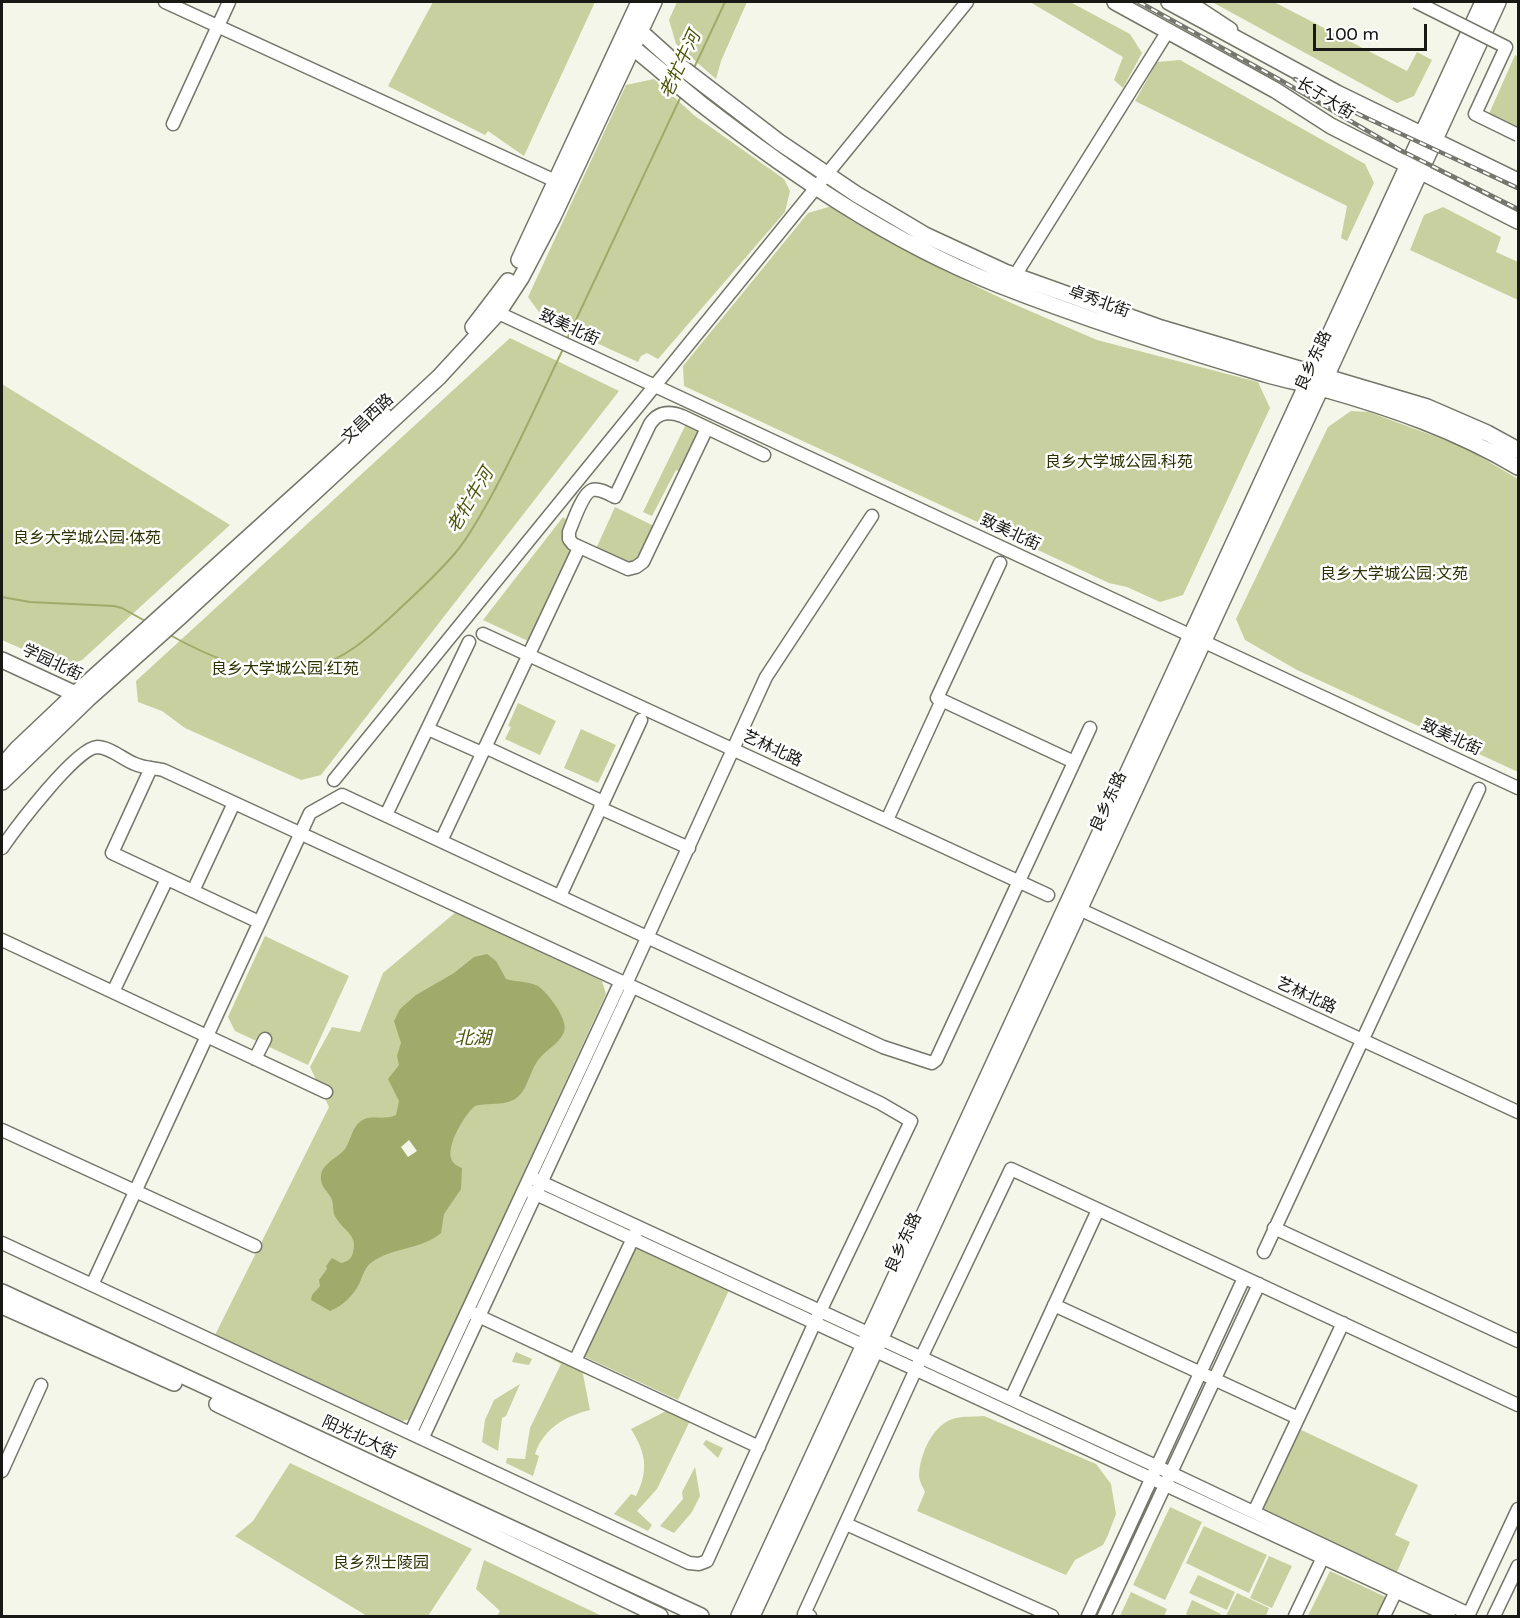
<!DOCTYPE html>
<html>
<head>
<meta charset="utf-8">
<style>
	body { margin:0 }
	#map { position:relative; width:1520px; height:1618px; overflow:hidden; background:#f4f6e9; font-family:"Varela Round",sans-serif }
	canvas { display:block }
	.frame { position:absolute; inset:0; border:3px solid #181814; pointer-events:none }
	.scale { position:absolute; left:1313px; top:24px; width:114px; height:27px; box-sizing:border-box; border:3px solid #181814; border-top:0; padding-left:8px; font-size:18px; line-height:21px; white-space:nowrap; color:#181814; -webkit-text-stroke:4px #fff; paint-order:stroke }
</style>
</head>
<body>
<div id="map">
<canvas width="1520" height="1618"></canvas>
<div class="frame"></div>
<div class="scale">100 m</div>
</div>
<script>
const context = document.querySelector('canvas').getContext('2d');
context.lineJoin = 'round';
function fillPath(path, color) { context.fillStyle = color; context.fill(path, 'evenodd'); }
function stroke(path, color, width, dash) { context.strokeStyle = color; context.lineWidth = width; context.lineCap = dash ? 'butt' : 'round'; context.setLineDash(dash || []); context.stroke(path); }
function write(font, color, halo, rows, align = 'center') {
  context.font = font + ' "Varela Round","Noto Sans SC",sans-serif'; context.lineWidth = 5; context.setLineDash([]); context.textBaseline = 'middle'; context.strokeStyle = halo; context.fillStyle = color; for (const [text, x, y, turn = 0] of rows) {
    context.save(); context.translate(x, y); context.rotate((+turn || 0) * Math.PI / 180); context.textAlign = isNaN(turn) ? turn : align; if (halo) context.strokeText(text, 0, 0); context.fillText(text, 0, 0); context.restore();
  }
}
const green = new Path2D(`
	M433 2H595L524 156 488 131 485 135 388 86Z
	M677 2H747L721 61 716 79 676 44 669 20Z
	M1030 2H1070L1130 34 1142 53 1123 88 1114 80 1123 57Z
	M1212 2H1274L1407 71 1417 52 1432 60 1414 96 1397 103Z
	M1515 55 1518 57V138L1485 123Z
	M1180 60 1365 164 1374 183 1347 241 1341 238 1347 206 1135 101 1157 62Z
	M654 79 695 116 784 179 790 191 785 212 658 359 647 353 641 356 638 362 544 319 528 297 626 85Z
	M832 206 852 221 951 274 1009 302 1097 340 1258 382 1270 408 1183 595 1160 602 1127 587 1109 583 684 386 683 366 808 213Z
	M1443 207 1501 237 1496 252 1518 262V300L1410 250 1424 215Z
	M510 338 619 391 321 775 301 780 185 728 162 711 138 702 136 681Z
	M2 384 230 525 82 660 63 667 2 640Z
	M1351 411 1369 412 1464 447 1518 479V772L1297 670 1245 640 1236 619 1328 427Z
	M686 424 696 429 699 434 681 472 676 470 652 516 643 512Z
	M615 507 654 526 637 561 623 564 595 551Z
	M563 517 569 522 562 540 570 552 528 641 483 620Z
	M518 703 556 721 540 755 505 739 511 727 508 726Z
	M581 729 616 745 598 783 564 768Z
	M456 912 602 981 606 994 410 1419 399 1422 215 1335 329 1107 310 1067 332 1027 360 1032 383 973Z
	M265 936 349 976 308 1065 235 1031 228 1017Z
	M635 1244 730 1288 678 1400 583 1356Z
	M548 1348 581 1364 590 1410C565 1416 543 1429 535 1454L539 1456 533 1476 506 1463 507 1458 525 1459 530 1428 561 1364 544 1355Z
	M516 1352 532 1359 529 1365 512 1362Z
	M520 1384 506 1416 502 1418 498 1451 482 1442 485 1420 494 1400Z
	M674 1407 690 1421 657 1489 637 1511 652 1525 648 1531 614 1514 631 1494 636 1496C649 1470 646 1453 631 1429Z
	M984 1416 1096 1464 1111 1484 1116 1514 1108 1535 1103 1545 1075 1560 1066 1575 917 1511 925 1492C923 1487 919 1481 919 1475 920 1454 933 1423 956 1418 964 1416 975 1417 984 1416Z
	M1297 1428 1418 1485 1395 1535 1410 1542 1397 1572 1260 1508Z
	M706 1440 723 1448 718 1458 703 1444Z
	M290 1463 472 1549 428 1616H367L235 1536 253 1521Z
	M695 1467 700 1496 692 1512 674 1533 660 1526 683 1499 682 1492Z
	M1170 1507 1202 1522 1165 1600 1133 1585Z
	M1204 1526 1267 1555 1249 1593 1186 1563Z
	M1269 1556 1292 1566 1272 1608 1250 1598Z
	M484 1560 602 1616H497L500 1611 476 1589Z
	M1330 1571 1390 1599 1381 1616H1308Z
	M1198 1575 1235 1592 1227 1610 1189 1593Z
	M1131 1592 1167 1609 1164 1616H1120Z
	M1237 1593 1269 1608 1266 1616H1226Z
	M1192 1600 1221 1614 1220 1616H1190L1186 1614Z`);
const water = new Path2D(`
	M487 954 496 961 506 979C516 982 528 981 538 986 548 993 569 1020 564 1032 559 1044 547 1049 539 1059 528 1072 528 1097 508 1102 497 1105 486 1103 475 1106 465 1114 447 1144 451 1158 452 1163 457 1166 462 1168L461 1189 444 1214 441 1233C421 1250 393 1247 372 1262 365 1267 363 1275 360 1282 354 1295 343 1306 330 1311L311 1300 312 1295 320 1286 319 1280 327 1269 326 1266 332 1258 341 1263C347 1262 352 1259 353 1252 358 1235 344 1231 336 1218 332 1212 334 1206 332 1200 330 1193 322 1189 321 1180 319 1164 337 1159 345 1149 351 1140 352 1127 361 1121 371 1114 382 1121 396 1115L399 1101 388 1079 399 1065 397 1056 401 1043 394 1021 400 1009 416 995 454 973 474 957Z`);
const pier = new Path2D(`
	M409 1140 417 1151 408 1157 401 1147Z`);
const stream = new Path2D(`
	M693 70 725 2
	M567 339 682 94
	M2 597 30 602 114 606 122 608 147 622
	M170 635C215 660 261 679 313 667 344 660 369 637 392 616 414 595 437 575 456 552 469 537 478 519 488 502 516 452 539 399 564 347`);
const minor = new Path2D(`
	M165 2 562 184
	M1190 2 1231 29
	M173 124 229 2
	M1011 282 1168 31
	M492 310 1518 788
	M707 428 643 562 636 567 628 569 573 544 569 539V532C573 522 583 493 592 490 600 488 609 494 615 497L650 424C658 412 669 411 682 416L764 455
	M1000 563 937 698 1074 762
	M483 634 1048 895
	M428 729 482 753
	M485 747 603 802
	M151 768 112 853 259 922
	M334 780 967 2
	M600 808 689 848
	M386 815 469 642
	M887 820 942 700
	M441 841 579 548
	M2 848C15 829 76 748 97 747 110 747 124 760 135 764 144 768 154 768 163 770L644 992 880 1103 911 1121 815 1322 707 1561 699 1564 689 1563 2 1243
	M193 891 234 803
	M560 896 641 720
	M1079 909 1518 1112
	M2 940 326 1092
	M626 984 766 677 872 516
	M113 992 167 879
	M255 1059 265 1039
	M2 1130 255 1246
	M530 1177 1158 1467 1469 1614
	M525 1189 1449 1616
	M1274 1228 1518 1341
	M1264 1252 1479 789
	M92 1285 310 813 342 795 883 1047 932 1063 936 1060 1090 728
	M1054 1305 1298 1418
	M472 1313 759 1447
	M575 1361 636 1232
	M1011 1399 1098 1210
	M411 1432 621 981
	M423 1437 632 987
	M2 1471 41 1385
	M1254 1512 1343 1323
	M846 1524 1052 1616
	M810 1616 804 1614 921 1358 1011 1169 1518 1405
	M1088 1616 1244 1278
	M1104 1616 1259 1284
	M1295 1616 1325 1553
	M1384 1616 1399 1585
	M1468 1616 1518 1509
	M1494 1616 1518 1566`);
const major = new Path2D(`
	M1115 2 1275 90 1331 126 1518 221
	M1169 2 1337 93 1518 181
	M633 25 672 60 779 142 856 194 925 235 1005 272 1161 328 1427 407 1487 433 1518 450
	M626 42C651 62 675 83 700 103 793 175 888 241 999 285 1086 319 1175 348 1265 374 1284 380 1304 383 1324 389 1392 408 1457 431 1518 467
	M519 260 639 2
	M473 327 508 281
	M2 660 82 697
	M2 766 17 749 75 694 384 415
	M2 782 88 699 180 617 439 377 498 313 521 278 553 217 654 2
	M2 1292 701 1616
	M2 1306 174 1383
	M217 1404 660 1616
	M739 1616 1483 2
	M752 1616 1326 377 1498 2`);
const rail = new Path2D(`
	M1139 2 1282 81 1400 150 1518 209
	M1295 79 1358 114 1518 188`);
const minorBridge = new Path2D(`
	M1416 2 1506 47 1475 114 1518 135`);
const streetNames = [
	["长于大街",1325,99,31],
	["卓秀北街",1099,302,20],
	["致美北街",569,328,25],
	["良乡东路",1314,361,-65],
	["文昌西路",368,419,-43],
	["致美北街",1010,533,25],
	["学园北街",52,663,25],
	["致美北街",1451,738,25],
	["艺林北路",772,749,25],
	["良乡东路",1109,802,-65],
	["艺林北路",1306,996,25],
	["良乡东路",904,1243,-65],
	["阳光北大街",359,1438,25]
];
const parkNames = [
	["良乡大学城公园·科苑",1119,463],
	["良乡大学城公园·体苑",87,539],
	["良乡大学城公园·文苑",1394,575],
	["良乡大学城公园·红苑",285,670],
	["良乡烈士陵园",381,1564]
];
const waterNames = [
	["老牤牛河",681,65,-65],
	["老牤牛河",471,501,-59],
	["北湖",473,1039]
];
fillPath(green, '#c8d09f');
fillPath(water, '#a0aa6a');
fillPath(pier, '#f4f6e9');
stroke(stream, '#a0aa6a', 2);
stroke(minor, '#74766a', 15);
stroke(major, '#74766a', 18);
stroke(minor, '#fff', 12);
stroke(major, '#fff', 15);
stroke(rail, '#75766e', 4.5);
stroke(rail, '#fff', 2, [7]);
stroke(minorBridge, '#74766a', 15, []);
stroke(minorBridge, '#fff', 12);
write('16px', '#181814', '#fff', streetNames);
write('16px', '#2d3200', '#fff', parkNames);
write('italic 18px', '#4e5509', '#fff', waterNames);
</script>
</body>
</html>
